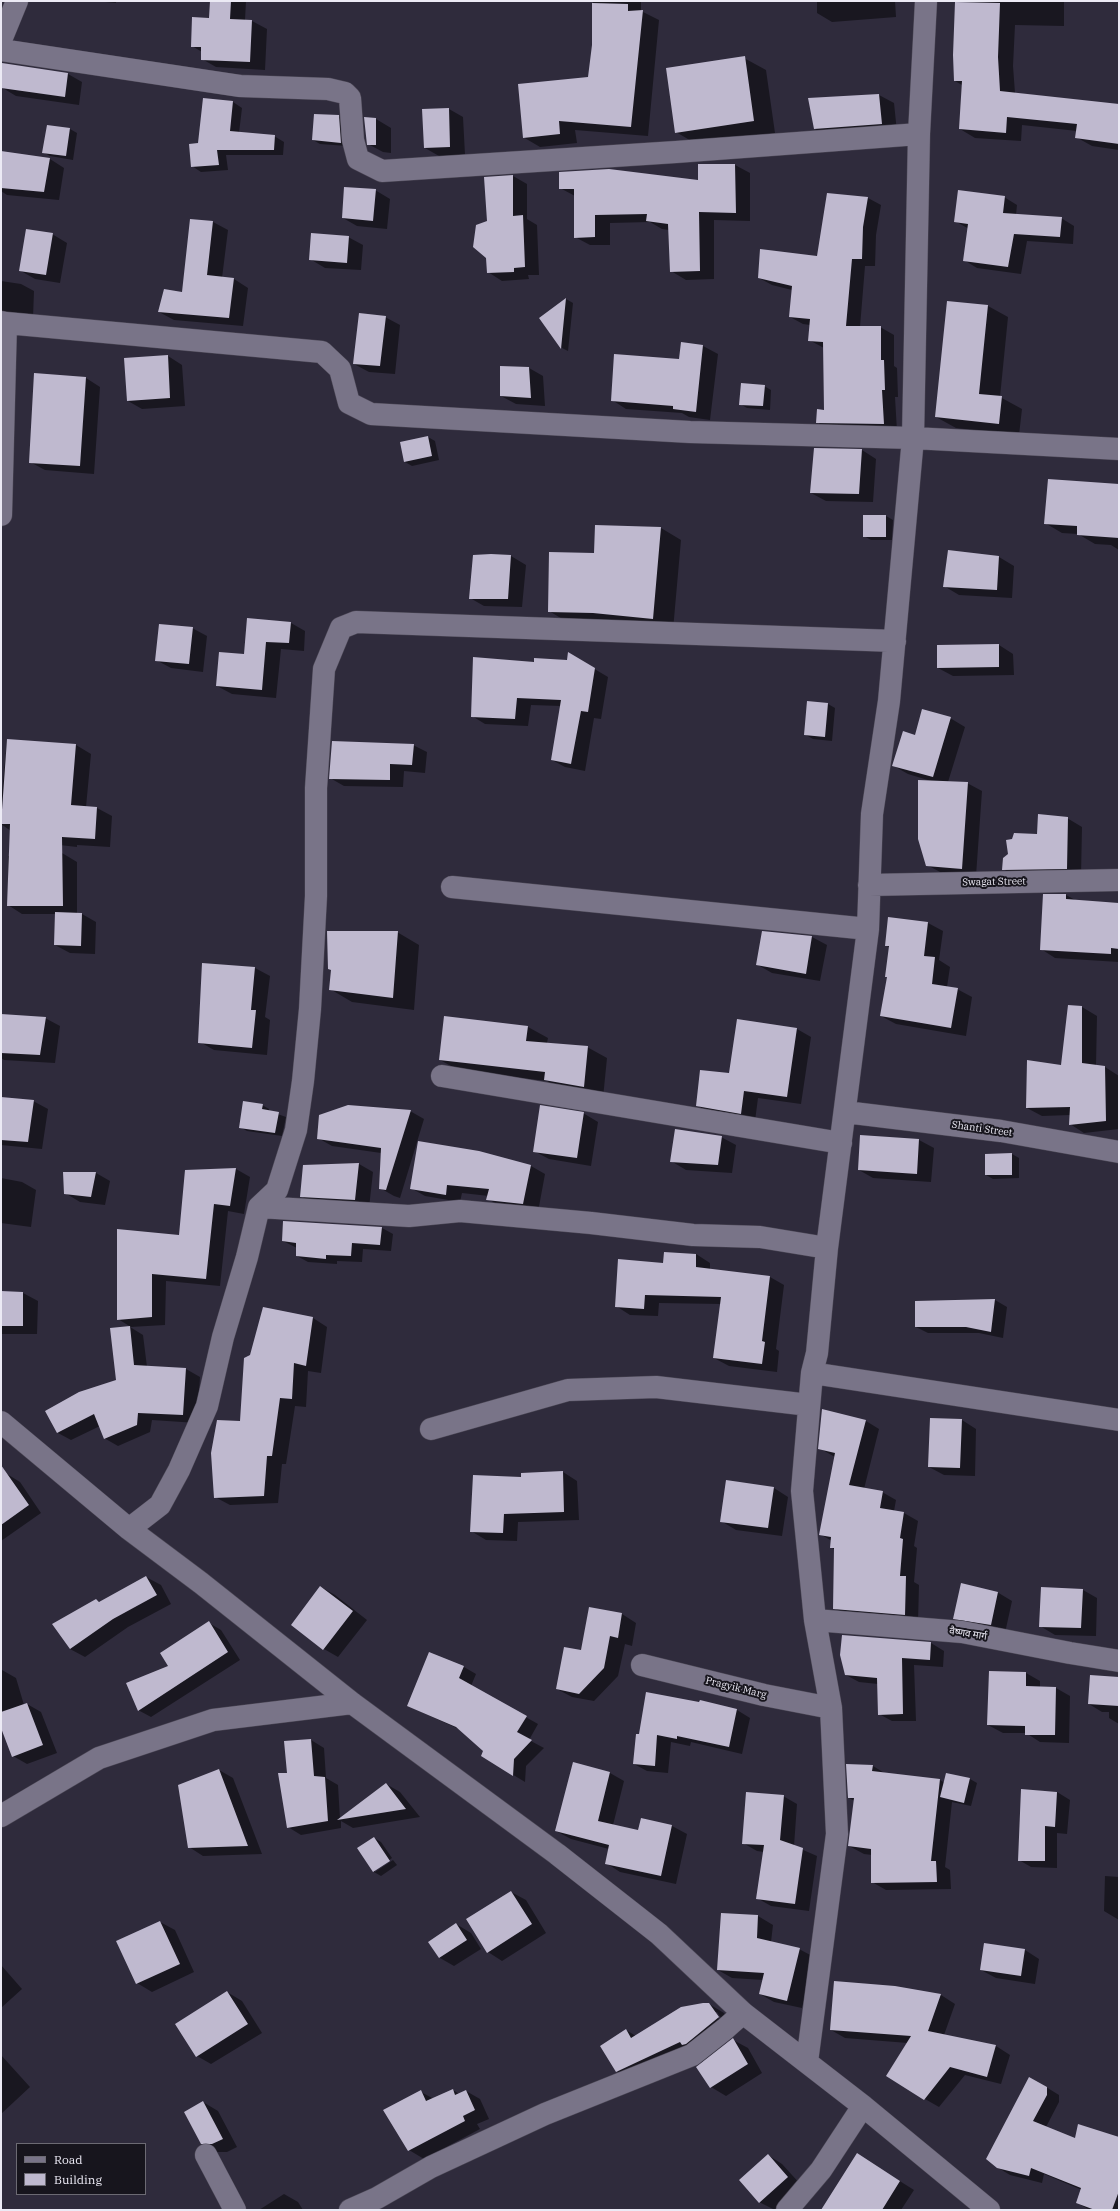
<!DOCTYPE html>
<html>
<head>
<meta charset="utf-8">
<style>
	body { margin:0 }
	#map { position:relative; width:1120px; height:2211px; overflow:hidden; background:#2f2b3c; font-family:"IBM Plex Serif",serif }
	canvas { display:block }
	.frame { position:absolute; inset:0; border:2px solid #eceaf5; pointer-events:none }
	.legend { position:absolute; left:16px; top:2143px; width:130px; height:52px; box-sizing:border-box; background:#17151d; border:1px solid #6c6a73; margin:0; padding:5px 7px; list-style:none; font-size:12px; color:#eceaf5 }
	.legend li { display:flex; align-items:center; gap:8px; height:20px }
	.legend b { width:20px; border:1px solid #6c6a73 }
</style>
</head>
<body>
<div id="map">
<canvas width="1120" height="2211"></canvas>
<div class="frame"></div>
<ul class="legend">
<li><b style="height:5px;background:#797488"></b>Road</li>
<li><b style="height:11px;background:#bfb9cf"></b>Building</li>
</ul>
</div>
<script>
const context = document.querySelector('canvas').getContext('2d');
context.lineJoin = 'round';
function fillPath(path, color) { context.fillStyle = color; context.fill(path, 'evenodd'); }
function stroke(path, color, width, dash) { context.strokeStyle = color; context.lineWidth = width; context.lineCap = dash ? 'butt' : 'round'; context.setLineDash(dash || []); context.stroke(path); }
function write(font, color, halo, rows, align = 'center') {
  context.font = font + ' "IBM Plex Serif","Noto Sans Devanagari",serif'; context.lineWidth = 4; context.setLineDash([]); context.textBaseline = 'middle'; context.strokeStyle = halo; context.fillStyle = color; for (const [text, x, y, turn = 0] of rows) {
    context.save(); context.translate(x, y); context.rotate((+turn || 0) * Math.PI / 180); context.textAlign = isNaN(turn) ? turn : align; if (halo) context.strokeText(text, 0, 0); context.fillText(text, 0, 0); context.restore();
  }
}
const shadow = new Path2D(`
	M95 1H116V3Z
	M211 1H246L245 20 252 21 267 29 265 70 216 67 202 59V52L192 46 210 19Z
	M593 1H641V11L659 20 648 136 575 130 577 143 540 147 523 137 589 78 593 45Z
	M817 1H895L896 17 832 22 817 13Z
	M955 1H1064V26L1015 25 1013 66 1015 93 1119 105V150L1092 146 1076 137 1077 131 1022 125 1021 141 975 138 960 129 962 85 955 81Z
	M744 58 766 70 775 133 698 145 676 132Z
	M68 74 82 82 79 105 16 96 1 87Z
	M879 95 894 103 897 132 829 137 815 129Z
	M233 102 242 108 239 133 274 136 284 142 283 155H226L228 170 201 172 192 166 199 144Z
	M449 109 463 117 465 155 439 156 425 148Z
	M338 116 346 120 347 146 320 144 313 140Z
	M376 119 391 128V153L383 152 368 144Z
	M48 126 70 129 77 133 73 160 50 156 43 152Z
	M1 152 50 159 64 168 59 200 7 195 1 191Z
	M699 165H735L750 173V221L714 220V279L686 280 671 271 669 230 662 229 650 222 610 223V245H590L575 237V196L560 188 699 181Z
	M513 176 527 184V219L537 225 539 275H528L529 279 502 281 488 272V222Z
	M375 190 390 199 387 229 357 226 343 218Z
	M1004 197 1017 205 1016 215 1061 218 1074 226 1073 244 1027 241 1021 274 977 268 964 260 969 229 955 221Z
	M868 198 881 205 876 235 875 266H865L860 327H880L894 335V366L897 368 898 397H895L897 431 830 430 817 422 825 411 824 348 809 340 810 325 803 324 790 317 792 290 772 285 759 278 818 258Z
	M191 220 213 222 228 230 222 278 234 279 248 288 243 326 174 320 159 312 183 294Z
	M52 234 67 243 60 283 35 279 21 271Z
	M348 237 363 245 361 270 325 268 310 259Z
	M1 281 21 284 34 291 33 318 1 314Z
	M566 299 573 303 568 351 562 348 540 318Z
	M948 303 988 306 1008 317 1000 397 1022 409 1019 435 956 428 936 417Z
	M385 317 400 325 395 374 369 372 354 364Z
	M682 343 703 346 718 354 710 420 689 417 682 413 626 409 612 400 680 360Z
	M168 356 182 365 185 406 142 409 128 401Z
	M529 368 543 376 545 406 516 404 501 396Z
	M86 378 100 387 94 474 45 470 30 462Z
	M764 386 771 390 770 410 747 408 740 404Z
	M428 437 435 441 439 460 412 466 405 462Z
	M862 450 876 459 873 502 826 501 811 493Z
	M1119 485V550L1111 545 1095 544 1078 534 1062 533 1045 523Z
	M886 516 893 520 892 540H871L864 536Z
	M661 528 681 540 673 630 569 623 549 611Z
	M948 551 999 557 1014 566 1012 598 959 595 944 586Z
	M491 555 511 556 526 565 522 607 484 606 470 598Z
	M291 623 305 631 304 651 281 649 276 698 232 694 217 686 245 655Z
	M192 628 207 636 203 672 171 668 156 660Z
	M999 645 1013 654 1014 675 953 676 938 668Z
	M569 654 608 677 601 719 594 718 585 771 565 767 552 760 561 706 531 705 528 726 485 724 472 716 535 663 568 661Z
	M808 702 828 704 835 708 832 741 813 739 806 735Z
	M950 718 965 727 948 782 967 783 982 791 976 876 942 873 927 865 931 781 908 774 894 766 915 736Z
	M7 740 76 745 91 754 86 807 97 808 112 816 110 847 77 845V847L25 841 1 824V803Z
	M413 745 427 752 425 773 404 771 403 787 344 786 330 778Z
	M1067 818 1082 827 1081 876 1018 878 1003 869 1038 835Z
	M62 853 77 862V914H82L96 922 95 954 70 953 55 945 56 914H22L8 905V856Z
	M1066 895 1077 901 1119 903V962L1055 958 1041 949Z
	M889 918 928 923 943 931 939 960 950 967 947 987 957 989 972 997 966 1036 896 1024 881 1016 888 978 886 976 890 948 886 945Z
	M397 932 419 945 414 1010 352 1002 330 989Z
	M763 932 812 937 827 945 820 981 772 973 758 965Z
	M203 964 255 968 270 976 265 1017 270 1020 267 1055 214 1050 200 1042Z
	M1069 1006 1082 1007 1097 1016 1096 1066 1105 1067 1119 1076V1129L1084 1133 1070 1124V1115L1042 1116 1027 1108 1062 1066Z
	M1 1016 45 1018 60 1026 55 1063 4 1060 1 1058Z
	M528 1027 548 1038 547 1043 587 1047 607 1058 603 1098 565 1091 547 1081 460 1071 440 1060Z
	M797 1029 811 1037 801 1104 758 1098 755 1121 711 1114 697 1105 730 1074Z
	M1 1098 33 1101 48 1109 42 1149 1 1145Z
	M262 1105 269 1109V1111L286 1117 282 1136 247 1131 240 1127Z
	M410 1111 424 1119 400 1198 394 1196 380 1188 381 1153 332 1146 318 1138Z
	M583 1113 598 1122 591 1166 549 1159 534 1151Z
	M861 1136 919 1140 934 1148 931 1182 873 1178 859 1170Z
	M721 1137 736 1145 732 1173 686 1170 671 1161Z
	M479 1152 531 1166 545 1174 538 1212 502 1207 488 1199 489 1196 462 1193 460 1202 425 1196 411 1188Z
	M1012 1154 1019 1158V1178L993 1179 986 1175Z
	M359 1164 373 1172 369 1208 316 1205 301 1196Z
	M236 1169 250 1177 244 1214 228 1211 220 1286 166 1281 165 1325 130 1327 143 1335 147 1367 186 1369 200 1377 197 1423 152 1420 150 1432 118 1446 104 1438 100 1426 71 1440 58 1433 117 1380 111 1329 131 1327 118 1319 180 1236Z
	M64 1173H96L110 1181 105 1205 80 1202 65 1193Z
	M1 1178 22 1182 36 1190 31 1227 1 1223Z
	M382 1228 393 1234 391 1251 363 1249 362 1262 337 1261V1264L308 1262 297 1256V1248L283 1241Z
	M696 1254 710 1263V1270L770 1277 784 1285 776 1349 779 1351 777 1372 729 1366 714 1358 721 1304 659 1303 658 1316 630 1315 616 1306 664 1264Z
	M1 1292 23 1293 38 1301 37 1334H1Z
	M995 1300 1007 1307 1003 1338 979 1333H928L916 1327Z
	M313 1318 327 1327 321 1373 308 1371 306 1407 295 1406 286 1464H282L278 1503 230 1505 215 1497 241 1423Z
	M962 1420 976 1429 975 1476 944 1475 929 1467Z
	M866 1421 879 1429 864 1489 882 1492 896 1500 894 1511 904 1513 918 1521 914 1546 917 1548 914 1582 919 1585 918 1622 848 1616 834 1608 835 1550 831 1547 832 1541 820 1534 835 1457 819 1448Z
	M563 1472 577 1481 579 1520 518 1522 517 1541 486 1540 471 1531Z
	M7 1474 20 1482 41 1513 1 1541V1478Z
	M774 1488 788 1497 782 1536 736 1530 721 1521Z
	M146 1577 161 1585 171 1604 128 1627 85 1657 70 1649 96 1600 100 1602Z
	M321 1587 335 1595 367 1620 338 1657 324 1649 292 1625Z
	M1083 1590 1097 1598 1096 1636 1055 1635 1040 1626Z
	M997 1592 1012 1601 1005 1633 969 1627 954 1618Z
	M589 1608 622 1614 636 1623 632 1646 625 1644 618 1676 594 1701 572 1697 557 1689 582 1651Z
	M209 1623 221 1630 240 1660 151 1717 138 1710 169 1666Z
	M931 1643 944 1651 943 1667 914 1665 916 1721H892L879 1714 878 1684 859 1682 846 1675Z
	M464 1667 476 1674 471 1686 538 1724 529 1740 544 1748 526 1766 525 1782 482 1756 485 1751 461 1730 408 1706Z
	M2 1670 16 1678 24 1705 27 1704 41 1712 57 1753 27 1764 13 1756 1 1726Z
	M1026 1673 1040 1681V1687L1056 1688 1070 1696 1069 1743 1040 1742 1026 1733H1003L988 1725Z
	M1119 1678V1724L1109 1718V1712H1102L1089 1704Z
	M700 1702 737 1710 750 1718 742 1754 691 1742 690 1746 671 1742 668 1773 647 1771 634 1764 639 1735Z
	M311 1740 324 1748 326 1778 338 1785 340 1819 386 1784 400 1792 420 1817 353 1828 341 1821V1828L301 1835 288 1827V1775Z
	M573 1763 610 1773 624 1781 613 1825 639 1831 641 1819 672 1826 687 1834 676 1884 620 1872 606 1863 609 1849 571 1839 556 1831Z
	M847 1765 873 1766 886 1774 940 1780 945 1783 970 1779 977 1783 971 1806 952 1802 945 1867 950 1870 951 1889 886 1890 872 1882V1855L864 1854 849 1846 855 1801 849 1798Z
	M219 1770 233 1778 262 1854 203 1856 189 1847Z
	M1022 1790 1057 1792 1070 1800 1067 1834 1057 1833V1868L1031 1867 1019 1860Z
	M783 1796 797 1804 794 1846 817 1856 809 1911 771 1906 757 1898 764 1852 757 1851 743 1843Z
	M374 1838 381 1842 392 1858 375 1870V1872L393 1860 397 1865 381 1876 374 1872Z
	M1105 1876 1119 1877V1920L1104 1911Z
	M511 1892 526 1900 546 1933 502 1961 488 1952Z
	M722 1914 758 1916 773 1925 771 1942 799 1949 814 1957 802 2008 774 2002 760 1994 763 1980 732 1978 718 1970Z
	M160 1922 175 1930 194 1972 152 1992 137 1983Z
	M456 1924 471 1933 481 1949 454 1966 440 1958 429 1942Z
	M1025 1950 1039 1959 1035 1984 996 1978 981 1970Z
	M1 1965 22 1989 1 2008Z
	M894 1987 941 1995 955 2004 944 2035 996 2046 1010 2055 1001 2084 965 2075 939 2107 925 2099 908 2043 845 2038 831 2030Z
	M227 1992 242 2001 262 2033 211 2064 197 2056Z
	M709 2004 724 2013 733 2026 631 2080 617 2071 626 2030 636 2036ZM714 2012H717L723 2021 721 2022Z
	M733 2040 748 2048 762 2073 726 2096 711 2087Z
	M1 2055 30 2087 1 2114Z
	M1046 2087 1059 2095V2102L1046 2127 1076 2139 1119 2138V2210H1090L1077 2203 1082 2190 1044 2174 1042 2183 1010 2175 997 2167Z
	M453 2090 459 2094 466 2091 480 2099 489 2119 477 2124 480 2129 424 2159 409 2150 421 2092 434 2099Z
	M203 2102 218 2111 237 2147 227 2152H217L202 2143Z
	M768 2155 782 2164 802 2186 775 2210 759 2202Z
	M871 2163 914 2190 901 2210H822Z
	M284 2194 298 2202 303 2210H259Z`);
const building = new Path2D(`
	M210 1H231L230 19 252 20 250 62 201 60V47H191L192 17 209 18Z
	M955 2 1000 3 998 57 1000 91 1119 104V144L1075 138 1077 124 1007 117 1006 133 959 129 962 81H954L953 55Z
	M592 3 628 4V11L643 10 631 127 559 121 560 134 523 138 518 84 588 77 592 45Z
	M745 56 754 121 675 133 666 68Z
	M2 63 68 73 65 97 1 88Z
	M879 94 882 124 814 129 808 98Z
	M203 98 233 101 230 131 275 135 274 150H217L219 165 191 167 189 144 198 143Z
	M449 108 450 147 424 148 422 109Z
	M314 114 339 115 341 143 312 140Z
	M364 117 376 118V145H367Z
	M47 125 70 128 66 156 42 153Z
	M1 151 50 158 44 192 1 188Z
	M698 164H735L736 213 699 212 700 271 670 272 668 224 646 221 647 214 595 215V237L574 238V189H559V172L609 169 698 180Z
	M513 175V216L523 215 525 267 514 268V272L487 273 486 258 473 247 476 225 487 221 484 177Z
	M344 187 376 189 373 221 342 218Z
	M958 190 1005 196 1003 213 1062 217 1060 237 1014 234 1008 267 963 261 968 224 954 222Z
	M827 193 868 197 863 227 862 259H852L846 326H881V360H884L885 390H882L884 424 816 423 817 409 824 410 823 342 808 341 810 319 789 317 792 286 758 278 760 249 817 256Z
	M190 219 213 221 207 275 234 278 229 318 158 312 164 289 182 292Z
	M26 229 53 233 46 275 19 271Z
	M311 233 349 236 347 263 309 260Z
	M566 298 561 349 539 318Z
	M947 301 988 305 979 394 1002 396 999 424 935 417Z
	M359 313 386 316 380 366 353 364Z
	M681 342 703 345 696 412 673 409V406L611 401 614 354 679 359Z
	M168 355 170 398 127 401 124 358Z
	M500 366 529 367 531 398 500 396Z
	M34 373 86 377 80 466 29 463Z
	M741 383 765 385 763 406 739 405Z
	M428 436 432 456 404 462 400 442Z
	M814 448 862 449 859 494 810 493Z
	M1048 479 1119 484V538L1077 535V526L1044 524Z
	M863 515H886V537H863Z
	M595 525 661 527 653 619 593 613 548 612 549 552 594 553Z
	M948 550 999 556 997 590 943 587Z
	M491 554 511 555 508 599H469L473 555Z
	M247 618 291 622 289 643 266 642 262 690 216 686 219 652 244 654Z
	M159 624 193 627 189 664 155 661Z
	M999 644V667L937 668V645Z
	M568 652 595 668 588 712 581 711 571 764 551 760 561 700 517 698 515 719 471 717 473 657 534 662V658L567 660Z
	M807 701 828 703 825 737 804 735Z
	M922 709 951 717 933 777 892 766 903 731 915 735Z
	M7 739 76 744 71 805 97 807 95 839 62 837 63 906H7L10 824H1Z
	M332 741 414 744 412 765 390 764V780L329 779Z
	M918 780 968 782 962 869 926 866 918 839Z
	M1038 814 1068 817 1067 869 1002 870 1003 858 1008 854 1006 840 1012 839 1014 833 1037 834Z
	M1043 894H1066V899L1119 903V949L1111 948V954L1040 950Z
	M55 912 82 913 81 946 54 945Z
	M888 917 928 922 924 956 935 957 932 984 958 988 951 1028 880 1016 887 977H885L889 946H885Z
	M327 931H398L393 998 329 990 331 970 328 969Z
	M762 931 812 936 806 974 756 965Z
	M202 963 255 967 251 1010H256L252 1048 198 1043Z
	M1068 1005 1082 1006V1063L1105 1066 1106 1121 1069 1125 1070 1107 1026 1108 1027 1060 1061 1065Z
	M1 1014 46 1017 40 1055 1 1053Z
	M444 1016 528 1026 526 1041 588 1046 584 1087 544 1080 545 1072 439 1060Z
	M737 1019 797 1028 787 1097 744 1091 741 1114 696 1106 700 1070 729 1073Z
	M1 1097 34 1100 28 1142 1 1140Z
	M243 1101 263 1104 262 1109 279 1112 275 1133 239 1128Z
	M348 1105 411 1110 386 1190 379 1189 381 1148 317 1139 319 1115Z
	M540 1105 584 1112 577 1158 533 1152Z
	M675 1129 722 1136 718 1165 670 1162Z
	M860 1135 919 1139 917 1174 858 1170Z
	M418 1141 479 1151 531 1165 523 1204 486 1200 489 1189 447 1185 446 1195 410 1189Z
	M1012 1153V1175H985V1154Z
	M359 1163 355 1200 300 1197 303 1165Z
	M236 1168 230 1206 214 1204 206 1279 152 1274V1317L117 1320V1229L179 1235 185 1170Z
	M63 1172H96L91 1197 64 1194Z
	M283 1221 382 1227 380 1245 352 1243 351 1256 326 1255V1259L296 1256V1243L282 1241Z
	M664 1252 696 1254V1267L770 1276 762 1341 765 1342 762 1364 713 1358 721 1297 645 1295 644 1309 615 1307 618 1259 663 1263Z
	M1 1291 23 1292V1326H1Z
	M995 1299 991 1332 966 1327H915V1301Z
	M263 1307 313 1317 306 1366 294 1363 292 1399 280 1398 272 1456H267L264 1496 214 1498 211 1453 217 1420 240 1421 244 1358 250 1355Z
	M130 1326 134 1365 186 1368 183 1415 138 1413 137 1425 104 1439 94 1414 57 1433 45 1411 79 1392 116 1380 110 1328Z
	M822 1409 866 1420 849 1485 883 1491 880 1508 904 1512 900 1538 903 1539 900 1576H906L905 1615 833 1609 834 1548H830L831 1537 819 1535 835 1453 818 1449Z
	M930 1418 962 1419 960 1468 928 1467Z
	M1 1465 29 1505 1 1525Z
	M563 1471 564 1512 504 1514 503 1533 470 1532 473 1475 521 1477V1473Z
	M726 1480 774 1487 768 1528 720 1522Z
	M146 1576 157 1595 113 1619 70 1649 52 1624 96 1599 99 1602Z
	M961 1583 998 1592 991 1625 953 1619Z
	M320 1586 353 1611 323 1650 291 1625Z
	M1041 1587 1083 1589 1081 1628 1039 1627Z
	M589 1607 622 1613 618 1638 610 1636 604 1668 579 1694 556 1689 564 1647 581 1650Z
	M209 1621 228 1652 138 1711 126 1683 168 1666 160 1653Z
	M842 1635 931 1642 930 1660 902 1658 903 1714 878 1715 877 1678 845 1675 840 1655Z
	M429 1652 464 1666 459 1678 527 1716 517 1732 532 1740 514 1759 513 1776 481 1756 483 1751 456 1727 407 1706Z
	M989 1671 1026 1672V1686L1056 1687 1055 1735H1025V1726L987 1725Z
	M1090 1675 1119 1677V1706L1088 1704Z
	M646 1692 699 1702 700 1700 737 1709 729 1747 677 1736V1739L657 1735 655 1766 633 1764 636 1734H639Z
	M27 1703 43 1745 12 1757 1 1728V1712Z
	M311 1739 314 1776 325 1777 328 1821 287 1828 278 1773H287L284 1741Z
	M573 1762 610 1772 598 1821 638 1830 641 1818 672 1825 661 1876 605 1864 609 1845 555 1831Z
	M846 1764 873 1765 872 1771 940 1779 931 1861H936L937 1882 871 1883V1849L848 1846 854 1798H848Z
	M219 1769 248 1846 188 1848 178 1785Z
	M946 1773 970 1778 964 1803 940 1797Z
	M386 1783 406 1809 337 1820Z
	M1021 1789 1057 1792 1055 1827 1045 1826V1861H1018Z
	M746 1792 784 1795 780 1840 803 1848 795 1904 756 1899 764 1845 742 1844Z
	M374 1837 390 1861 373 1872 357 1848Z
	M511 1891 532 1924 487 1953 466 1919Z
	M721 1913 758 1915 757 1938 800 1948 787 2001 759 1994 764 1973 717 1970Z
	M160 1921 180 1964 136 1984 116 1941Z
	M456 1923 467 1940 439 1958 428 1942Z
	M984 1943 1025 1949 1021 1976 980 1970Z
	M834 1981 895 1986 941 1994 928 2031 996 2045 987 2077 950 2067 924 2100 886 2076 911 2036 830 2030Z
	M227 1991 248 2024 196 2057 175 2024Z
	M703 2003H709L719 2017 686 2044 682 2045 680 2042 616 2072 600 2046 626 2029 631 2038 681 2007Z
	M733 2038 748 2064 710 2088 696 2067Z
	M1029 2077 1047 2087V2095L1033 2121 1075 2138 1078 2124 1119 2137V2191L1112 2210H1095L1076 2203 1081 2188 1031 2168 1029 2176 997 2168 986 2159Z
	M453 2089 455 2095 466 2090 475 2110 463 2116 465 2121 408 2151 383 2110 421 2090 426 2101Z
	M203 2101 223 2139 212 2144H201L184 2112Z
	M857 2153 900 2181 882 2210H821Z
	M768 2154 788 2177 759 2203 739 2180Z`);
const street = new Path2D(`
	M1 40 17 1
	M1 50 240 86 328 89 345 93 350 98 353 140 358 159 382 171 676 152 919 134
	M1 322 6 323 1 515
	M6 323 322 352 340 369 349 403 371 414 690 432 913 438 1119 449
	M869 885 1119 880
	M452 887 868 929
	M442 1076 841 1143
	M845 1112 1001 1131 1119 1152
	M259 1207 409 1216 460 1211 591 1223 693 1235 760 1237 827 1248
	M812 1373 1119 1420
	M1 1422 129 1529 201 1583 352 1703 557 1854 659 1934 743 2013 863 2106 989 2210
	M431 1429 568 1390 656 1387 809 1405
	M129 1529 160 1505 179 1470 207 1406 223 1337 247 1257 259 1207 277 1190 296 1130 303 1081 310 1009 316 896V788L324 669 341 628 356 622 895 641
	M815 1620 962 1632 1070 1653 1119 1661
	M642 1665 764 1695 831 1708
	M1 1816 99 1758 213 1720 352 1703
	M807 2062 837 1834 831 1708 815 1620 802 1491 812 1373 817 1353 827 1248 868 929 872 814 889 701 913 438 919 134 926 1
	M206 2155 235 2210
	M350 2210 377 2198 431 2167 545 2114 692 2055 725 2029 743 2013
	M787 2210 821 2170 863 2106`);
const streetNames = [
	["Swagat Street",994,882,-1],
	["Shanti Street",982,1129,8],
	["वैष्णव मार्ग",968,1634,9],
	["Pragyik Marg",736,1688,14]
];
fillPath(shadow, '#0007');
fillPath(building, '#bfb9cf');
stroke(street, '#4b4755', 23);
stroke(street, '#797488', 22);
write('10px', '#eceaf5', '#17151d', streetNames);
</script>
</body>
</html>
